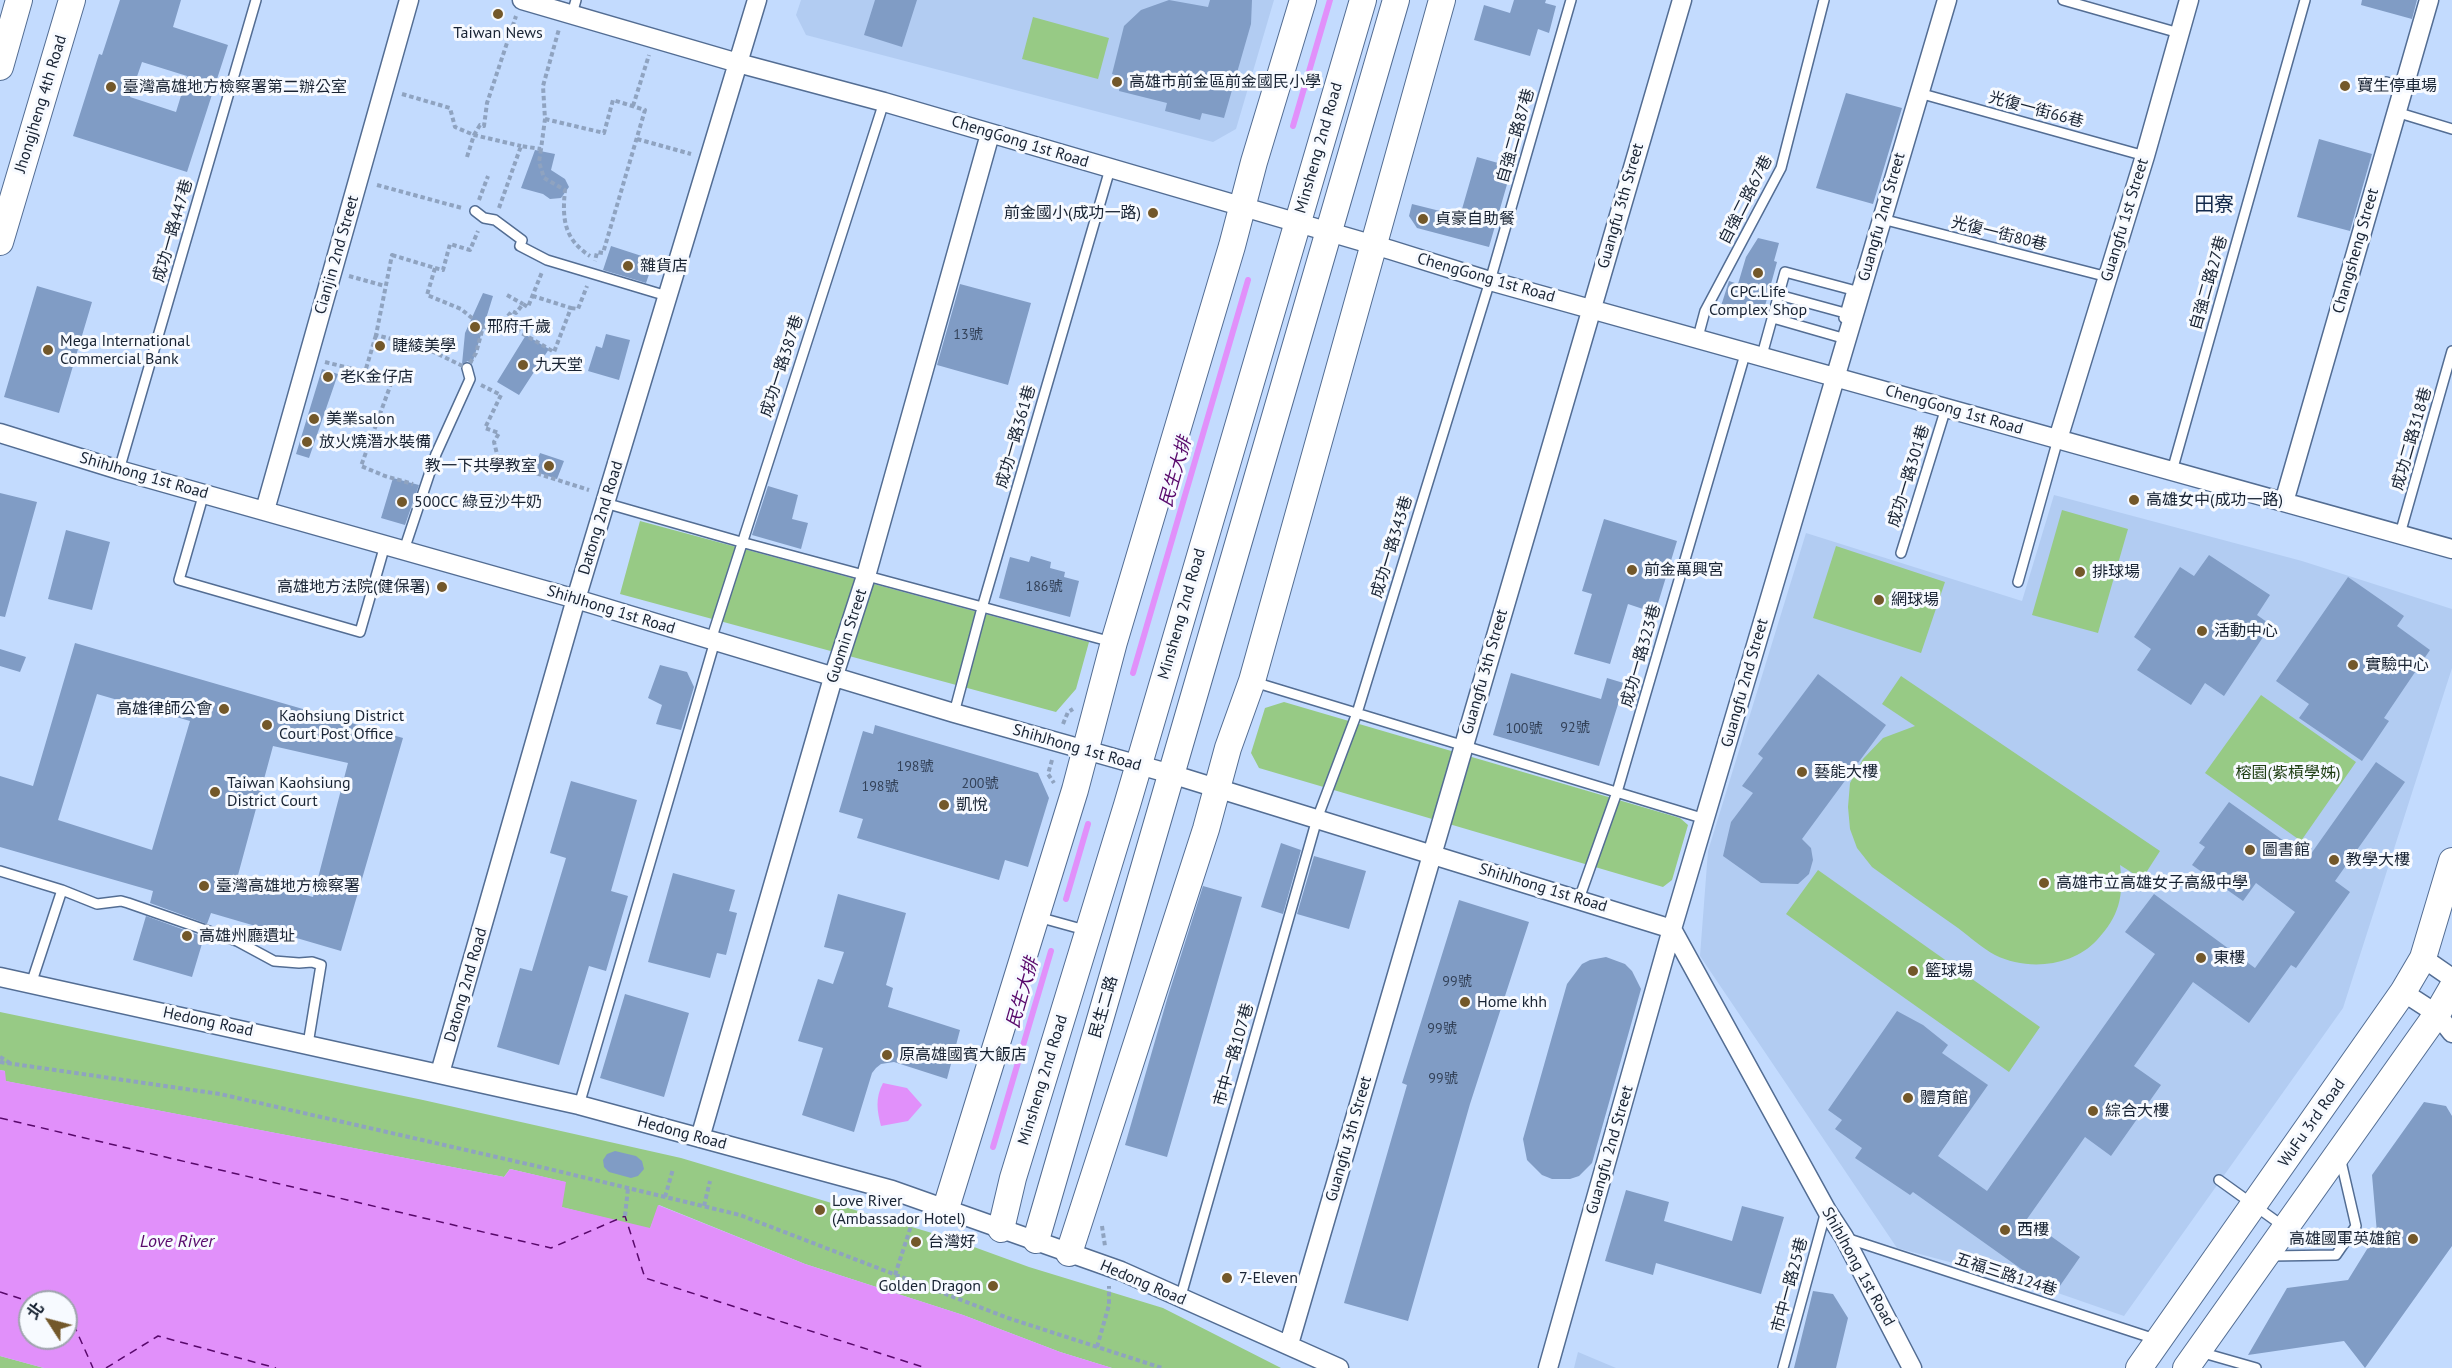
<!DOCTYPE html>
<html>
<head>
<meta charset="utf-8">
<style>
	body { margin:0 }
	#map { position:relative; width:2452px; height:1368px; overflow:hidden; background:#c3dbfe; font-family:"PT Sans","Noto Sans TC",sans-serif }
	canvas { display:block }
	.north { position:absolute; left:18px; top:1290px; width:60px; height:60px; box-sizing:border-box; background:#f7faff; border:2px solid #9ea4ad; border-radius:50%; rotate:306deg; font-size:16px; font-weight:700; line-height:24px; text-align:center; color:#182333 }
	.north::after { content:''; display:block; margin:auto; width:21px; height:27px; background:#73582a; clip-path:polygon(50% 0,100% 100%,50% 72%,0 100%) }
</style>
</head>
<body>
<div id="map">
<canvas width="2452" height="1368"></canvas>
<div class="north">北</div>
</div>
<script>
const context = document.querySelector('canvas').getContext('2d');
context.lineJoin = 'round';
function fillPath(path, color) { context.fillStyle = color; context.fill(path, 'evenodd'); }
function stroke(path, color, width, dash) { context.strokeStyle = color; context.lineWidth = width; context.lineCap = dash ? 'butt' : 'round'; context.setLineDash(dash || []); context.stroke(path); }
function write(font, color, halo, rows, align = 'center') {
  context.font = font + ' "PT Sans","Noto Sans TC",sans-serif'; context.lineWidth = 6; context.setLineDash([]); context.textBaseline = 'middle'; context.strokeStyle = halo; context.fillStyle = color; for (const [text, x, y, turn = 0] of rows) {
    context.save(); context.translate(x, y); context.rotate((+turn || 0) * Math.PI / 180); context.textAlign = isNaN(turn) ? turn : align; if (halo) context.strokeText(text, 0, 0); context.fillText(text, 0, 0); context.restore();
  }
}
const built = new Path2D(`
	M801 0H1274L1236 129 1213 142 806 35 796 15Z
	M2054 495 2302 561 2452 609V668L2343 1008 2124 1316 2032 1284 1897 1248 1700 956 1708 851 1806 533 2022 601Z
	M1578 1352 1616 1368H1574Z`);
const green = new Path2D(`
	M1033 17 1109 38 1098 79 1022 59Z
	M2062 510 2128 529 2098 633 2032 615Z
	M640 521 1089 642 1076 689 1056 712 620 594Z
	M1836 546 1945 582 1921 653 1813 618Z
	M1901 676 2160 851 2142 879 2120 865C2124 897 2119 916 2097 940 2072 967 2027 971 1995 955 1982 948 1970 937 1958 928 1929 908 1900 887 1872 867L1857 848 1850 829 1848 807 1850 783 1863 759 1883 738 1915 726 1882 704Z
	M2261 695 2356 762 2301 841 2205 773Z
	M1284 702 1680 818 1688 825 1672 880 1663 887 1259 768 1251 753 1265 708Z
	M1818 870 2040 1027 2009 1072 1786 914Z
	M0 1012 423 1100 681 1158 952 1239 1029 1267 1163 1308 1281 1368H1112L1060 1352 963 1315 805 1264 659 1205 650 1229 561 1207 565 1182 510 1169 504 1177 5 1081V1071L0 1070Z
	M0 1356 44 1368H0Z`);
const water = new Path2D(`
	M0 1070 5 1071 6 1081 504 1177 510 1169 566 1182 562 1207 650 1228 658 1205 805 1264 963 1315 1060 1352 1112 1368H44L0 1356ZM30 1302H66V1338H30Z
	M883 1083 907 1088 922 1105 908 1121 881 1126C877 1111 875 1098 883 1083Z`);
const stream = new Path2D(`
	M1293 126 1330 0
	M1133 673 1248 280
	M1066 899 1088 824
	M993 1147 1051 951`);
const ferry = new Path2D(`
	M0 1118 551 1248 625 1216 645 1278 926 1368
	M0 1292 31 1302
	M66 1313 69 1314 93 1368
	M106 1368 158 1336 276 1368`);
const building = new Path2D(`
	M120 0H181L173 27 228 45 187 172 73 136 99 54 102 55ZM142 62 187 76 176 112 130 97Z
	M875 0H917L902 47 864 35Z
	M1169 0 1208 7 1210 0H1252L1251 24 1224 118 1202 113 1200 120 1165 111 1167 103 1119 91 1121 77 1112 74 1124 26 1141 10Z
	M1514 0H1546L1545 3 1556 6 1549 33 1538 29 1530 56 1474 40 1484 5 1510 13Z
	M2362 0H2417L2412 19 2361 5Z
	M1846 93 1902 108 1873 204 1816 188Z
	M2319 139 2372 154 2350 231 2297 217Z
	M535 150 555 154 551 170 565 179 569 187 561 198 550 199 543 194 521 188Z
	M1477 157 1512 167 1489 247 1417 228 1409 216 1412 204 1460 216Z
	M1758 238 1779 243 1774 261 1777 262 1762 317 1721 306 1729 281 1738 284 1746 257Z
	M611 246 654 260 646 283 603 270Z
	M960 284 1031 303 1008 385 937 365Z
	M37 286 92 302 59 413 4 397Z
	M483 293 493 296 472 364 468 361 462 364 465 333Z
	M606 334 630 340 619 380 588 371 596 346 602 348Z
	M526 335 549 349 519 395 497 382Z
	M322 369 338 374 309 458 296 454Z
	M540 453 564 461 557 479 533 471Z
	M393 478 419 485 405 525 381 518Z
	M768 486 798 495 792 519 808 523 801 549 752 535Z
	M0 493 37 502 5 617 0 616Z
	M1604 519 1677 541 1655 613 1628 604 1610 664 1574 654 1592 594 1582 591Z
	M66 530 110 542 92 610 48 599Z
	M2209 555 2270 595 2257 615 2271 625 2224 696 2205 683 2191 705 2137 670 2151 649 2134 637 2180 567 2194 576Z
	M1031 556 1051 562 1050 568 1065 572 1064 577 1079 581 1070 617 999 598 1010 557 1029 562Z
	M2348 577 2404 616 2397 626 2430 650 2384 718 2389 721 2362 761 2299 718 2309 704 2276 681Z
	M75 643 403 738 341 951 211 913 207 924 150 903 153 891 0 847V776L33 786ZM97 694 190 721 152 850 58 820ZM273 746 348 763 313 897 238 875Z
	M0 649 26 657 20 672 0 666Z
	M660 665 687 672 694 687 681 730 656 724 662 705 648 698Z
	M1511 673 1601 699 1607 678 1640 688 1635 706 1619 701 1599 766 1493 735Z
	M1818 674 1886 725 1802 839 1811 848 1813 860 1809 874 1798 884 1761 883 1723 856 1731 822 1753 793 1742 786 1763 758 1758 754Z
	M875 725 1038 773 1049 798 1028 867 1005 860 999 880 857 838 863 819 839 812 863 731 873 734Z
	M2376 762 2405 782 2335 881 2350 892 2296 968 2291 965 2249 1023 2193 982 2134 1066 2161 1085 2111 1156 2085 1137 2027 1219 2080 1257 2055 1293 1913 1192 1910 1195 1855 1158 1862 1148 1835 1129 1842 1120 1828 1110 1897 1011 1923 1025 1948 1045 1942 1053 1988 1085 1938 1156 1987 1191 2155 954 2125 932 2154 894 2255 968 2295 912 2256 883 2243 901 2192 865 2205 847 2199 843 2229 802 2308 858Z
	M571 781 637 800 611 891 628 896 606 971 589 966 559 1065 497 1047 520 968 532 971 566 858 550 853Z
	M1281 843 1301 850 1283 914 1261 907Z
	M1314 856 1366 871 1349 929 1297 914Z
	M673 873 735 890 729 911 737 913 726 955 717 953 710 978 648 962Z
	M1203 886 1242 897 1167 1157 1125 1145 1168 996Z
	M838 894 906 913 886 985 893 988 888 1007 960 1030 947 1079 894 1062 881 1064 876 1068 872 1073 854 1132 802 1115 823 1048 798 1041 818 979 833 984 844 952 824 947Z
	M1459 900 1529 922 1470 1104 1408 1321 1344 1303 1407 1085 1402 1083Z
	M146 916 204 937 192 977 133 960Z
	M1606 957 1625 964 1632 971 1641 989 1592 1163 1579 1176 1570 1179H1552L1542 1175 1527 1160 1523 1139 1567 984 1582 964 1590 960Z
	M625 994 689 1013 664 1097 600 1078Z
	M2424 1102 2446 1106 2452 1116V1246L2365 1368 2344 1341 2248 1355 2287 1288 2348 1280 2377 1233 2372 1175Z
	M615 1151 636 1156 642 1161 644 1169 638 1176 631 1178 609 1172 604 1167 603 1160 607 1154Z
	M1626 1190 1669 1202 1664 1221 1732 1241 1742 1206 1784 1217 1761 1294 1656 1263 1653 1275 1605 1261Z
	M1813 1291 1833 1294 1848 1318 1836 1368H1794Z`);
const path = new Path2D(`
	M402 94 450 108 455 127 474 135 480 125 484 126 487 103 516 16
	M633 106 649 55
	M545 119 604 133 613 100 645 110 603 253 597 252 595 261
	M637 139 691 154
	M541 149 539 162 544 178 565 190C562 219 564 239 590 256
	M467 157 474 135 521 146
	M377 185 462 208
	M479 200 488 176
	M499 208 521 146 541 149 545 119 543 86 559 29
	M392 255 435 268 427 295 461 309 483 327 476 353 467 368 423 347 376 335Z
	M435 268 443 270 450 244 470 250 478 231
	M349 276 385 286
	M507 295 523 304
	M571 308 578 309 587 286
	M503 322 554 352 571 308 533 296
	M483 327 490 328 495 323 503 322 512 311 516 313 523 304 528 307 542 272
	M325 362 365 372 376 335
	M365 372 392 381 361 466 385 476 413 484
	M481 385 501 395 485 428 499 433 494 442 498 458 520 468 589 490
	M1063 724 1068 712 1073 709
	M1052 760 1048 774 1054 783
	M0 1057 10 1063
	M0 1062 220 1094 545 1168 740 1215 1008 1318 1162 1368
	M665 1197 673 1169
	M704 1206 710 1181
	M625 1216 628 1188
	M1102 1226 1105 1246
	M895 1275 911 1226
	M1097 1347 1109 1305V1286`);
const lane = new Path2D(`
	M2063 0 2179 33
	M572 14 576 0
	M2386 82 2403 87
	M1919 93 2145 156
	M2396 112 2452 129
	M475 211 484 218 495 220 522 240 520 246 547 260 667 296
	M1882 219 2108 277
	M1779 295 1845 313
	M1773 318 1839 337
	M1844 318 1852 290
	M1698 337 1705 311 1781 168 1824 0
	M1762 355 1785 272 1860 292
	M119 470 256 0
	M2172 471 2305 0
	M204 493 179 580 360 632 385 545
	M605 503 741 542 1112 642
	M2400 534 2452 351
	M404 550 436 454 470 379 467 368
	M1901 553 1946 408
	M2018 582 2058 439
	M711 640 884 102
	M1254 682 1705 819
	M954 713 982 608 1110 169
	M0 871 62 890
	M1579 899 1617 792 1746 351
	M1038 917 1085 930
	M31 984 62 890 97 904 121 901 128 903 237 941 274 961 299 963 312 962 321 965 308 1044
	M579 1105 715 641
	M2219 1180 2283 1226
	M1846 1238 2155 1339
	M2270 1256 2336 1255 2356 1226 2340 1157
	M1180 1299 1317 819 1357 713 1490 281 1571 0
	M2200 1352 2256 1368
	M1783 1368 1826 1211`);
const street = new Path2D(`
	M522 0 738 63 884 102 1391 250 1490 281 2452 549
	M0 433 119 470 576 599 954 713 1171 774 1672 929 1827 1211 1844 1237 1912 1368
	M2058 439 2145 156 2189 0
	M2284 502 2429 0
	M265 510 409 0
	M2423 958 2452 978
	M0 977 579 1105 892 1190 1121 1271 1339 1368
	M2403 992 2437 1014 2452 1033
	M440 1073 576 599 757 0
	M700 1138 833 678 866 576 990 134
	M1289 1344 1682 0
	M1548 1368 1672 929 1947 0`);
const secondary = new Path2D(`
	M0 67 19 0
	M0 242 72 0
	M946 1208 1075 790 1114 642 1232 246 1254 162 1303 0
	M1001 1229 1013 1178 1127 805 1363 0
	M1036 1240 1396 0
	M1069 1253 1206 829 1228 748 1252 681 1442 0
	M2139 1368 2403 992 2423 958 2452 861
	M2186 1368 2437 1014 2452 988`);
const markers = [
	[498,14,6,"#73582a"],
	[1117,82,6,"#73582a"],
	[2345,86,6,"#73582a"],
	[111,87,6,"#73582a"],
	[1153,213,6,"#73582a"],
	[1423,219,6,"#73582a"],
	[628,266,6,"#73582a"],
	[1758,273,6,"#73582a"],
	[475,327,6,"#73582a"],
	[380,346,6,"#73582a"],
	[48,350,6,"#73582a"],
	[523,365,6,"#73582a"],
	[328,377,6,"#73582a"],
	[314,419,6,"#73582a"],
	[307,442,6,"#73582a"],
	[549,466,6,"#73582a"],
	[2134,500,6,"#73582a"],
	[402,502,6,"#73582a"],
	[1632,570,6,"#73582a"],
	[2080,572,6,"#73582a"],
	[442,587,6,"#73582a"],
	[1879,600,6,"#73582a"],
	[2202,631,6,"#73582a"],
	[2353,665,6,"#73582a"],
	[224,709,6,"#73582a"],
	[267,725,6,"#73582a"],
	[1802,772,6,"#73582a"],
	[215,792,6,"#73582a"],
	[944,805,6,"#73582a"],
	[2250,850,6,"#73582a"],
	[2334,860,6,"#73582a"],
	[2044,883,6,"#73582a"],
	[204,886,6,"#73582a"],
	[187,936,6,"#73582a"],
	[2201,958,6,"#73582a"],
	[1913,971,6,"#73582a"],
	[1465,1002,6,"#73582a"],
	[887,1055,6,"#73582a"],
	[1908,1098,6,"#73582a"],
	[2093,1111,6,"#73582a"],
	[820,1210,6,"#73582a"],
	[2005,1230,6,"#73582a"],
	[2413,1239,6,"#73582a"],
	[916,1242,6,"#73582a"],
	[1227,1278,6,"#73582a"],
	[993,1286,6,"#73582a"]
];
const numberNames = [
	["13號",968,335],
	["186號",1044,587],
	["92號",1575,728],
	["100號",1524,729],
	["198號",915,767],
	["200號",980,784],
	["198號",880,787],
	["99號",1457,982],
	["99號",1442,1029],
	["99號",1443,1079]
];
const poiNames = [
	["Taiwan News",498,33,"center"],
	["高雄市前金區前金國民小學",1129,82],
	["寶生停車場",2357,86],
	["臺灣高雄地方檢察署第二辦公室",123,87],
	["前金國小(成功一路)",1141,213,"right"],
	["貞豪自助餐",1435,219],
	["雜貨店",640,266],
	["CPC.Life",1758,292,"center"],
	["Complex Shop",1758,310,"center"],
	["邢府千歲",487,327],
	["Mega International",60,341],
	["Commercial Bank",60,359],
	["睫綾美學",392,346],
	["九天堂",535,365],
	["老K金仔店",340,377],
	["美業salon",326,419],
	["放火燒潛水裝備",319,442],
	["教一下共學教室",537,466,"right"],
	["高雄女中(成功一路)",2146,500],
	["500CC 綠豆沙牛奶",414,502],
	["前金萬興宮",1644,570],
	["排球場",2092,572],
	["高雄地方法院(健保署)",430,587,"right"],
	["網球場",1891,600],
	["活動中心",2214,631],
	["實驗中心",2365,665],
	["高雄律師公會",212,709,"right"],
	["Kaohsiung District",279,716],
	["Court Post Office",279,734],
	["藝能大樓",1814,772],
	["Taiwan Kaohsiung",227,783],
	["District Court",227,801],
	["凱悅",956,805],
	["圖書館",2262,850],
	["教學大樓",2346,860],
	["高雄市立高雄女子高級中學",2056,883],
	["臺灣高雄地方檢察署",216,886],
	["高雄州廳遺址",199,936],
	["東樓",2213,958],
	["籃球場",1925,971],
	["Home khh",1477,1002],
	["原高雄國賓大飯店",899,1055],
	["體育館",1920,1098],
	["綜合大樓",2105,1111],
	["Love River",832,1201],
	["(Ambassador Hotel)",832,1219],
	["西樓",2017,1230],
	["高雄國軍英雄館",2401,1239,"right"],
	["台灣好",928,1242],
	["7-Eleven",1239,1278],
	["Golden Dragon",981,1286,"right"]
];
const streetNames = [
	["Jhongjheng 4th Road",41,104,-73],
	["光復一街66巷",2036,110,15],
	["自強二路87巷",1516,136,-74],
	["ChengGong 1st Road",1020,142,17],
	["Minsheng 2nd Road",1319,148,-74],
	["自強二路67巷",1746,200,-63],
	["Guangfu 3th Street",1621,206,-74],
	["Guangfu 2nd Street",1882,217,-74],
	["Guangfu 1st Street",2125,220,-73],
	["成功一路447巷",173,231,-74],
	["光復一街80巷",1999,234,14],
	["Changsheng Street",2356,251,-74],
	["Cianjin 2nd Street",337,255,-74],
	["ChengGong 1st Road",1486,278,16],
	["自強二路27巷",2209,283,-74],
	["成功一路387巷",782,366,-72],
	["ChengGong 1st Road",1954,410,16],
	["成功一路361巷",1016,437,-74],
	["成功二路318巷",2412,439,-74],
	["ShihJhong 1st Road",144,476,16],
	["成功一路301巷",1909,476,-73],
	["Datong 2nd Road",601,518,-73],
	["成功一路343巷",1392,547,-73],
	["ShihJhong 1st Road",611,610,17],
	["Minsheng 2nd Road",1182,614,-74],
	["Guomin Street",847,636,-72],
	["成功一路323巷",1641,656,-74],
	["Guangfu 3th Street",1485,672,-74],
	["Guangfu 2nd Street",1745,683,-74],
	["ShihJhong 1st Road",1077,748,16],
	["ShihJhong 1st Road",1543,888,17],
	["Datong 2nd Road",466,985,-74],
	["民生二路",1104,1007,-74],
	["Hedong Road",208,1022,12],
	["市中一路107巷",1234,1055,-74],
	["Minsheng 2nd Road",1043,1080,-73],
	["WuFu 3rd Road",2312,1123,-55],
	["Hedong Road",682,1133,15],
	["Guangfu 3th Street",1349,1139,-74],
	["Guangfu 2nd Street",1610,1150,-74],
	["ShihJhong 1st Road",1858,1267,61],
	["五福三路124巷",2006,1275,18],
	["Hedong Road",1143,1283,23],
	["市中一路25巷",1790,1285,-75]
];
const parkNames = [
	["榕園(紫槓學姊)",2288,773]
];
const waterNames = [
	["民生大排",1176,472,-74],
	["民生大排",1023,993,-74],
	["Love River",177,1242]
];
const quarterNames = [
	["田寮",2214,205]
];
fillPath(built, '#b2ccf2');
fillPath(green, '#97ca85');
fillPath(water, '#e190fa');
stroke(stream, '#e190fa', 6);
stroke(ferry, '#58086b', 1.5, [8, 6]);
fillPath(building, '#809cc5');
stroke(lane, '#536d93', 12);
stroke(street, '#536d93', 21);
stroke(secondary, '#536d93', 28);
stroke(path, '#8fa3c0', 4, [4.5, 3]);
stroke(lane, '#fff', 9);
stroke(street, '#fff', 18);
stroke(secondary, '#fff', 26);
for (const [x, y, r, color] of markers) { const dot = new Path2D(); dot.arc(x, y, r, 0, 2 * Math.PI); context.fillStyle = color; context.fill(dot); stroke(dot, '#f7faff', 2); }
write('14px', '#324158', null, numberNames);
write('16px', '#182333', '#f7faff', poiNames, 'left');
write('16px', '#182333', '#f7faff', streetNames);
write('16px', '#1f3e13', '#f7faff', parkNames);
write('italic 18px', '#58086b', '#f7faff', waterNames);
write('20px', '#132a4c', '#f7faff', quarterNames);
</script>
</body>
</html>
